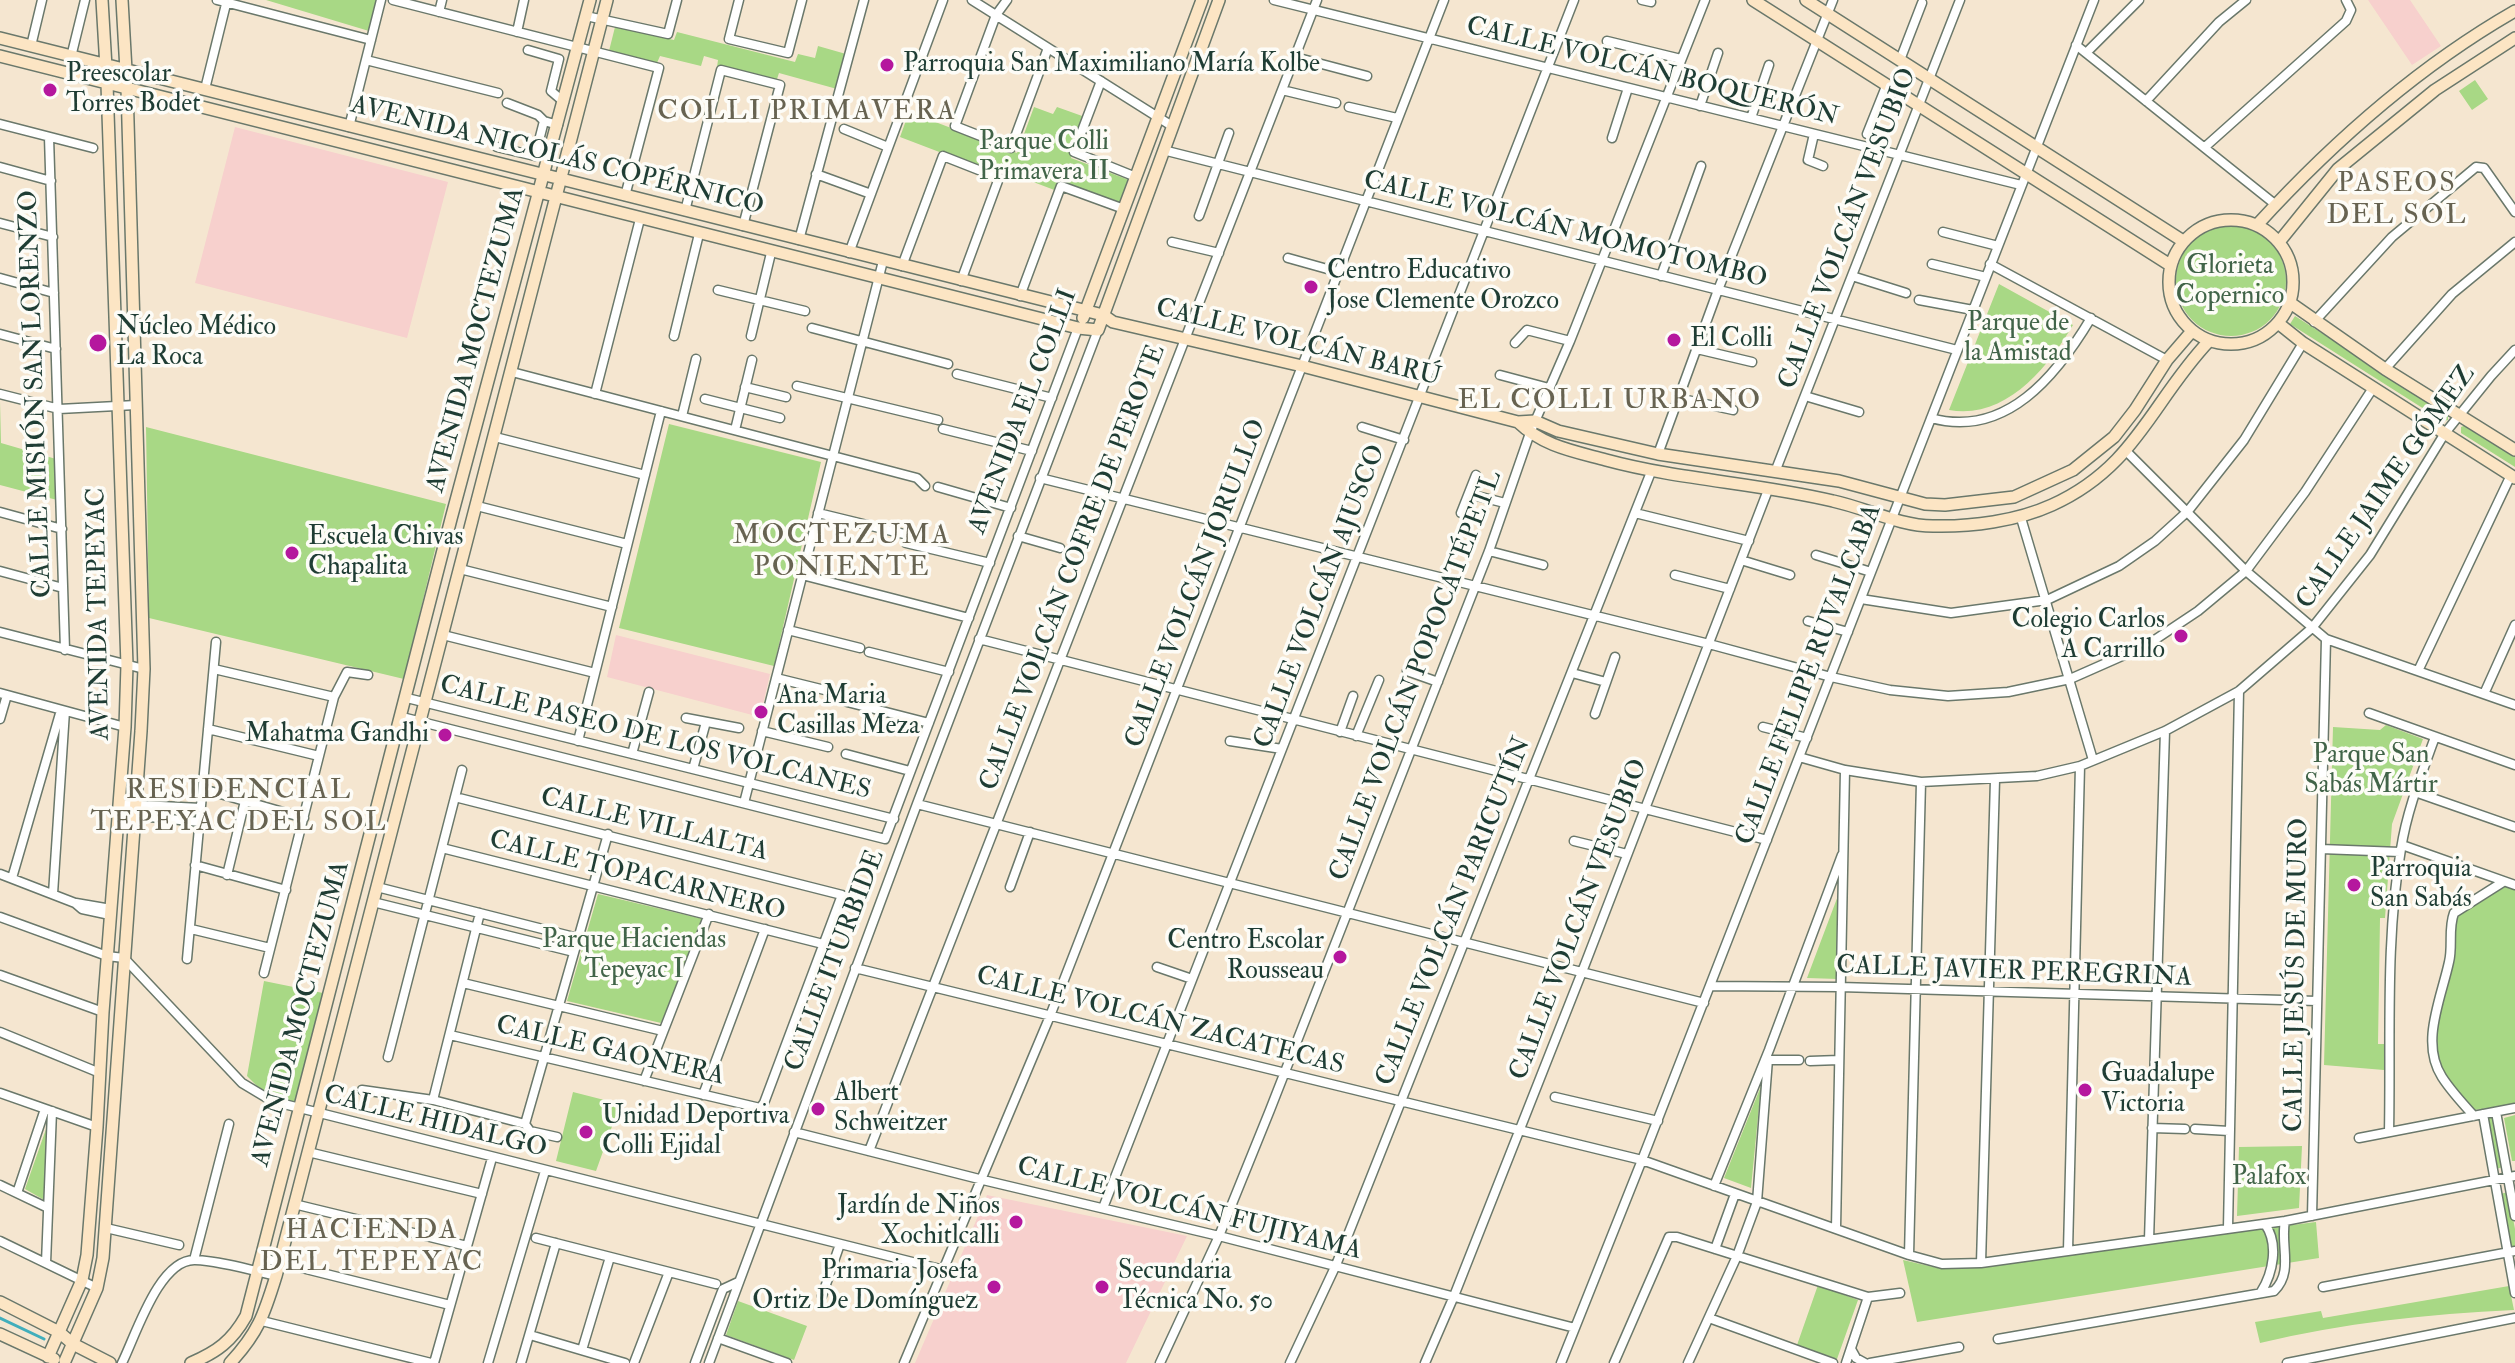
<!DOCTYPE html>
<html>
<head>
<meta charset="utf-8">
<style>
	body { margin:0 }
	canvas { display:block; background:#f5e6d0 }
</style>
</head>
<body>
<canvas width="2515" height="1363"></canvas>
<script>
const context = document.querySelector('canvas').getContext('2d');
context.lineJoin = 'round';
function fillPath(path, color) { context.fillStyle = color; context.fill(path, 'evenodd'); }
function stroke(path, color, width, dash) { context.strokeStyle = color; context.lineWidth = width; context.lineCap = dash ? 'butt' : 'round'; context.setLineDash(dash || []); context.stroke(path); }
function write(font, color, halo, rows, align = 'center') {
  context.font = font + ' "IM FELL Double Pica",serif'; context.lineWidth = 7; context.setLineDash([]); context.textBaseline = 'middle'; context.strokeStyle = halo; context.fillStyle = color; for (const [text, x, y, turn = 0] of rows) {
    context.save(); context.translate(x, y); context.rotate((+turn || 0) * Math.PI / 180); context.textAlign = isNaN(turn) ? turn : align; if (halo) context.strokeText(text, 0, 0); context.fillText(text, 0, 0); context.restore();
  }
}
const built = new Path2D(`
	M2368 0H2410L2441 46 2412 65Z
	M235 127 448 182 407 338 195 283Z
	M616 635 770 674 760 717 607 677Z
	M987 1195 1187 1236 1126 1363H915Z`);
const green = new Path2D(`
	M266 0H377L369 31Z
	M615 27 674 40 677 32 795 62 798 54 815 58 818 46 846 54 837 89 779 73 776 82 717 67 718 60 704 56 701 66 660 56 657 63 609 51Z
	M2475 80 2488 99 2472 110 2459 91Z
	M1034 107 1053 114 1057 107 1085 117 1071 158 1129 180 1120 204 1061 182 1057 191 999 169 997 174 900 137 909 112 1017 153Z
	M2176 281a55 55 0 1 1 110 0a55 55 0 1 1-110 0Z
	M1999 284 2073 325C2047 369 2005 420 1949 410Z
	M2295 316 2448 414V420L2443 421 2290 324Z
	M0 401 1 443 56 459 57 500 0 485Z
	M669 424 821 462 774 666 619 628Z
	M2466 425 2515 457V467L2461 433V427Z
	M146 427 446 504 404 679 149 618Z
	M2386 725 2423 739 2392 824 2385 918H2380L2378 1044H2384V1070L2324 1065 2333 727 2380 730Z
	M2503 883 2515 885V1104L2475 1110 2445 1077 2433 1050 2454 917Z
	M1839 893 1838 979 1807 978Z
	M598 894 703 919 661 1023 567 1001Z
	M264 981 323 993 295 1103 262 1091 247 1076Z
	M1761 1086 1751 1188 1724 1178Z
	M573 1092 620 1104 596 1171 556 1161Z
	M2515 1115V1161H2512L2504 1118Z
	M2494 1117 2503 1167 2496 1169 2487 1118Z
	M46 1129 48 1130 46 1201 25 1189Z
	M2302 1146 2299 1208 2237 1216 2239 1147Z
	M2508 1192 2515 1229V1248L2511 1249 2500 1194Z
	M2316 1222 2319 1258 1917 1322 1903 1260 1942 1269Z
	M1818 1285 1858 1300 1837 1359 1797 1345Z
	M2509 1286 2514 1310C2428 1314 2343 1323 2260 1343L2255 1322 2321 1311 2323 1318Z
	M738 1301 807 1326 794 1360 726 1335Z`);
const stream = new Path2D(`
	M0 1318 44 1339`);
const street = new Path2D(`
	M217 0 371 40
	M393 0 659 68 625 196
	M739 0 729 39 788 53 802 0
	M972 0 1172 126
	M1007 0 996 15 955 126 1011 148 1048 48
	M1274 0 2021 185
	M1642 0 1651 2
	M439 12 442 0
	M586 16 668 34 677 0
	M517 32 524 0
	M1607 41 1681 59
	M2076 45 2276 205
	M31 46 42 0
	M528 50 559 59 551 91 564 102
	M2086 53 2139 0
	M71 57 85 0
	M1295 57 1367 76
	M366 60 498 93
	M1900 60 1922 3
	M1101 81 1074 152 1136 177
	M205 89 227 0
	M1282 90 1336 103
	M2146 101 2219 22 2246 0
	M507 103 538 115 544 121
	M1700 106 1718 53
	M1349 107 1397 118
	M1751 118 1769 65
	M0 124 93 148
	M349 127 381 0
	M844 129 888 147
	M1814 134 1808 160 1823 166
	M1867 134 1887 84
	M49 137 65 650
	M1612 138 1628 88
	M497 147 535 156 544 121 558 125
	M2205 147 2346 21 2351 10 2346 0
	M1163 150 1957 350
	M0 167 51 181
	M816 174 871 194
	M685 211 721 70 780 85 743 226
	M1199 216 1229 133
	M0 223 53 237
	M1943 232 1998 246
	M799 240 864 0
	M1172 242 1219 253
	M849 253 943 0
	M1288 258 1338 272
	M1932 264 1986 277
	M1990 264 2167 360
	M902 266 943 156 999 178 961 281
	M1661 276 1701 166
	M1852 276 1906 293
	M0 278 54 293
	M718 290 805 311
	M1020 296 1061 186 1124 209
	M1919 300 1973 310
	M2314 322 2392 237 2476 167 2484 168 2515 212
	M812 328 948 364
	M0 334 56 349
	M674 336 699 234
	M751 336 771 253
	M1515 343 1527 330 1570 341
	M1697 349 1752 362
	M2385 369 2452 294 2515 242
	M512 372 917 478 925 486
	M957 374 1052 398
	M1500 375 1549 388
	M797 386 938 420
	M745 387 786 397
	M0 394 59 409 136 405
	M595 394 640 219
	M1805 396 1859 412
	M1678 398 1733 410
	M705 399 780 418
	M682 416 696 359
	M1931 418C2006 439 2057 375 2091 318
	M1362 427 1404 440
	M943 429 1032 451
	M735 430 752 360
	M495 437 645 475
	M2127 452 2246 571 2326 639 2515 705
	M1658 454 1718 290 1833 0
	M1775 472 1960 0
	M1040 478 1709 644 1831 677 1890 690 1948 696 2008 692 2070 679 2147 645 2198 611 2246 571 2305 492 2373 388
	M938 487 1011 508
	M1469 494 1505 503
	M477 506 627 544
	M0 512 62 529
	M818 513 904 534
	M1461 513 1476 475
	M1635 513 1749 541
	M2021 518 2093 760
	M1018 536 1060 548
	M906 543 990 563
	M1489 551 1543 565
	M1816 555 1871 572
	M1741 560 1790 575
	M460 569 612 607
	M0 571 63 588
	M802 575 969 618
	M1675 575 1730 589
	M1861 599 1951 613 2047 600 2119 566 2155 541 2188 511 2244 440 2303 343
	M1808 621 1848 632
	M788 630 860 648
	M0 632 144 669
	M443 635 595 673
	M979 639 1767 840
	M869 652 949 672
	M214 669 334 697
	M1407 671 1438 682
	M2418 671 2511 475
	M1572 673 1606 682
	M776 678 841 694
	M0 693 125 727
	M2484 694 2515 625
	M407 698 894 819
	M847 702 929 723
	M2369 713 2515 765
	M1595 714 1615 657
	M402 717 885 839 1078 328
	M686 718 739 728
	M0 719 7 695
	M1763 727 1807 738
	M208 729 319 756
	M762 731 828 747
	M1340 732 1353 696
	M1356 736 1379 680
	M578 741 661 411
	M1230 741 1282 749
	M632 754 649 692
	M846 754 910 771
	M1799 757 1845 770 1921 782 2037 776 2080 766 2165 731 2239 691 2312 628 2370 555 2445 433 2491 376 2515 350
	M693 769 706 722
	M203 789 304 818
	M2415 792 2515 827
	M744 803 883 261
	M120 804 201 808
	M917 804 1704 1003
	M119 814 200 822
	M1574 841 1627 854
	M2402 845 2515 885
	M442 848 823 944
	M2321 849 2400 852
	M195 865 286 890
	M0 874 75 903 82 909 110 915
	M227 875 245 801
	M12 878 61 710
	M377 887 578 938
	M1010 887 1030 832
	M53 894 65 711
	M373 902 574 952
	M76 903 111 909
	M0 917 107 956 124 958 242 1083 272 1101 944 1270
	M191 929 270 948
	M187 959 216 642
	M1157 967 1192 979
	M855 968 1642 1160 1909 1255 1942 1264 1981 1263 2285 1221 2515 1176
	M264 973 334 697 347 672 368 675
	M0 975 103 1012
	M463 983 663 1031
	M1710 986 1840 987 2317 1001
	M0 1032 100 1073
	M450 1035 760 1108 764 1103 842 895 455 797
	M388 1057 462 770
	M1765 1060H1799
	M1810 1061 1839 1060
	M644 1081 709 914
	M362 1090 433 1100 525 1124 530 1131 557 1137
	M0 1093 97 1127
	M703 1095 765 929
	M1555 1097 1658 1121
	M433 1100 480 913
	M2496 1112 2515 1216
	M2483 1114 2515 1293
	M2474 1116C2463 1104 2451 1091 2442 1077 2420 1043 2441 999 2449 962 2453 946 2448 929 2454 913L2503 882
	M525 1124 608 834
	M2152 1128 2185 1129
	M2195 1129 2229 1131
	M794 1132 983 1180 1219 1236 1575 1328
	M2389 1132C2391 1038 2385 941 2401 849 2407 810 2422 773 2435 737
	M2359 1138 2515 1108
	M869 1151 1317 0
	M308 1152 482 1194
	M0 1185 48 1208
	M1714 1186 1769 1050 1842 855
	M17 1193 45 1109
	M294 1204 467 1246
	M1103 1208 1574 0
	M2312 1216 2326 639
	M106 1228 179 1245
	M1836 1228 1845 770
	M2228 1228 2239 691
	M536 1238 716 1284
	M2149 1240 2165 731
	M0 1241 97 1288
	M1715 1249 1735 1194
	M2068 1251 2080 766
	M1909 1255 1921 782
	M262 1258 450 1305
	M194 1260 229 1124
	M46 1263 52 1111
	M1981 1263 1995 780
	M2323 1287 2515 1251
	M2261 1292C2273 1273 2279 1244 2265 1224
	M822 1296 840 1244
	M1709 1318 1833 1363
	M262 1321 431 1363
	M530 1335 625 1363
	M718 1338 787 1363
	M1998 1339 2274 1291C2294 1272 2280 1245 2285 1221
	M1851 1349 1856 1358 1865 1363
	M582 1350 610 1257
	M122 1363C136 1335 159 1259 195 1260 221 1261 251 1270 276 1276
	M434 1363 492 1158
	M488 1363 545 1171
	M521 1363 556 1243
	M634 1363 669 1272
	M695 1363 721 1294 723 1289 738 1282
	M709 1363 917 804 1098 330
	M904 1363 1050 1016 1444 0
	M1160 1363 1219 1236 1270 1110 1489 551 1530 433 1570 341 1705 0
	M1290 1363 1336 1265 1651 472
	M1425 1363 1454 1296 1582 972 1768 490
	M1561 1363 1642 1160 2094 0
	M1614 1363 1669 1237H1677L1868 1297 1900 1293
	M1688 1363 1737 1256 1757 1202 1768 1059
	M1846 1363 1868 1297
	M1870 1363 1959 1347
	M2287 1363 2515 1318`);
const secondary = new Path2D(`
	M1753 0 2170 265
	M1806 0 2183 241
	M0 38 1103 315 1113 322 1302 366 1518 422 1535 421 1558 431 1658 454 1839 481 1925 504 1945 505 2014 497 2073 470 2114 437 2135 410 2167 360 2192 331
	M0 56 1078 328 1098 330
	M2169 282a62 62 0 1 1 124 0a62 62 0 1 1-124 0Z
	M2257 225C2331 144 2419 66 2515 11
	M2279 242 2338 169 2435 90 2515 38
	M2289 302 2385 369 2515 450
	M1083 318 1202 0
	M2278 323 2303 343 2515 478
	M1098 330 1219 0
	M1518 422C1543 446 1573 451 1606 460 1680 480 1758 483 1833 501 1866 508 1899 526 1933 526 1971 527 2017 521 2052 505 2136 467 2152 401 2209 341
	M0 1302 59 1332 73 1344 110 1363
	M0 1334 54 1359
	M48 1357 82 1280 87 1255 97 1127 103 1012 125 727 127 665 107 84 102 0
	M65 1361 97 1288 103 1258 141 731 144 669 127 88 122 0
	M191 1363C217 1352 232 1341 246 1316L451 519 590 0
	M230 1363C258 1333 264 1315 276 1276L607 0`);
const markers = [
	[887,65,8,"#b5179e"],
	[50,90,8,"#b5179e"],
	[1311,287,8,"#b5179e"],
	[1674,340,8,"#b5179e"],
	[98,343,10,"#b5179e"],
	[292,553,8,"#b5179e"],
	[2181,636,8,"#b5179e"],
	[761,712,8,"#b5179e"],
	[445,735,8,"#b5179e"],
	[2354,885,8,"#b5179e"],
	[1340,957,8,"#b5179e"],
	[2085,1090,8,"#b5179e"],
	[818,1109,8,"#b5179e"],
	[586,1132,8,"#b5179e"],
	[1016,1222,8,"#b5179e"],
	[994,1287,8,"#b5179e"],
	[1102,1287,8,"#b5179e"]
];
const poiNames = [
	["Parroquia San Maximiliano María Kolbe",903,65],
	["Preescolar",66,75],
	["Torres Bodet",66,105],
	["Centro Educativo",1327,272],
	["Jose Clemente Orozco",1327,302],
	["Núcleo Médico",116,328],
	["La Roca",116,358],
	["El Colli",1690,340],
	["Escuela Chivas",308,538],
	["Chapalita",308,568],
	["Colegio Carlos",2165,621,"right"],
	["A Carrillo",2165,651,"right"],
	["Ana Maria",777,697],
	["Casillas Meza",777,727],
	["Mahatma Gandhi",429,735,"right"],
	["Parroquia",2370,870],
	["San Sabás",2370,900],
	["Centro Escolar",1324,942,"right"],
	["Rousseau",1324,972,"right"],
	["Guadalupe",2101,1075],
	["Victoria",2101,1105],
	["Albert",834,1094],
	["Schweitzer",834,1124],
	["Unidad Deportiva",602,1117],
	["Colli Ejidal",602,1147],
	["Jardín de Niños",1000,1207,"right"],
	["Xochitlcalli",1000,1237,"right"],
	["Primaria Josefa",978,1272,"right"],
	["Ortiz De Domínguez",978,1302,"right"],
	["Secundaria",1118,1272],
	["Técnica No. 50",1118,1302]
];
const streetNames = [
	["CALLE VOLCÁN BOQUERÓN",1652,73,14],
	["AVENIDA NICOLÁS COPÉRNICO",557,157,14],
	["CALLE VOLCÁN VESUBIO",1849,229,-69],
	["CALLE VOLCÁN MOMOTOMBO",1565,231,14],
	["AVENIDA MOCTEZUMA",477,340,-75],
	["CALLE VOLCÁN BARÚ",1298,344,14],
	["CALLE MISIÓN SAN LORENZO",37,394,-92],
	["AVENIDA EL COLLI",1024,412,-69],
	["CALLE JAIME GÓMEZ",2387,488,-55],
	["CALLE VOLCÁN COFRE DE PEROTE",1074,568,-69],
	["CALLE VOLCÁN JORULLO",1197,584,-69],
	["CALLE VOLCÁN AJUSCO",1321,597,-69],
	["AVENIDA TEPEYAC",100,614,-91],
	["CALLE FELIPE RUVALCABA",1810,675,-69],
	["CALLE VOLCÁN POPOCATÉPETL",1417,676,-69],
	["CALLE PASEO DE LOS VOLCANES",655,739,14],
	["CALLE VILLALTA",654,826,14],
	["CALLE TOPACARNERO",637,877,14],
	["CALLE VOLCÁN PARICUTÍN",1455,912,-68],
	["CALLE VOLCÁN VESUBIO",1580,920,-69],
	["CALLE ITURBIDE",836,961,-69],
	["CALLE JAVIER PEREGRINA",2014,973,2],
	["CALLE JESÚS DE MURO",2298,975,-89],
	["AVENIDA MOCTEZUMA",302,1014,-75],
	["CALLE VOLCÁN ZACATECAS",1160,1022,14],
	["CALLE GAONERA",610,1052,13],
	["CALLE HIDALGO",435,1123,14],
	["CALLE VOLCÁN FUJIYAMA",1189,1210,14]
];
const parkNames = [
	["Parque Colli",1044,143],
	["Primavera II",1044,173],
	["Glorieta",2230,267],
	["Copernico",2230,297],
	["Parque de",2018,324],
	["la Amistad",2018,354],
	["Parque San",2371,756],
	["Sabás Mártir",2371,786],
	["Parque Haciendas",634,941],
	["Tepeyac I",634,971],
	["Palafox",2269,1178]
];
const neighbourhoodNames = [
	["COLLI PRIMAVERA",807,113],
	["PASEOS",2397,185],
	["DEL SOL",2397,217],
	["EL COLLI URBANO",1610,402],
	["MOCTEZUMA",842,537],
	["PONIENTE",842,569],
	["RESIDENCIAL",239,792],
	["TEPEYAC DEL SOL",239,824],
	["HACIENDA",372,1232],
	["DEL TEPEYAC",372,1264]
];
fillPath(built, '#f7d0cd');
fillPath(green, '#a8d885');
stroke(stream, '#40aebc', 3);
stroke(street, '#6a786b', 11);
stroke(secondary, '#6a786b', 14);
stroke(street, '#fff', 8);
stroke(secondary, '#fce5c4', 11);
for (const [x, y, r, color] of markers) { const dot = new Path2D(); dot.arc(x, y, r, 0, 2 * Math.PI); context.fillStyle = color; context.fill(dot); stroke(dot, '#fdfcf7', 3); }
write('26px', '#1f3d34', '#fdfcf7', poiNames, 'left');
write('26px', '#1f3d34', '#fdfcf7', streetNames);
write('26px', '#416448', '#fdfcf7', parkNames);
context.letterSpacing = '2px';
write('28px', '#676351', '#fdfcf7', neighbourhoodNames);
context.letterSpacing = '0px';
</script>
</body>
</html>
